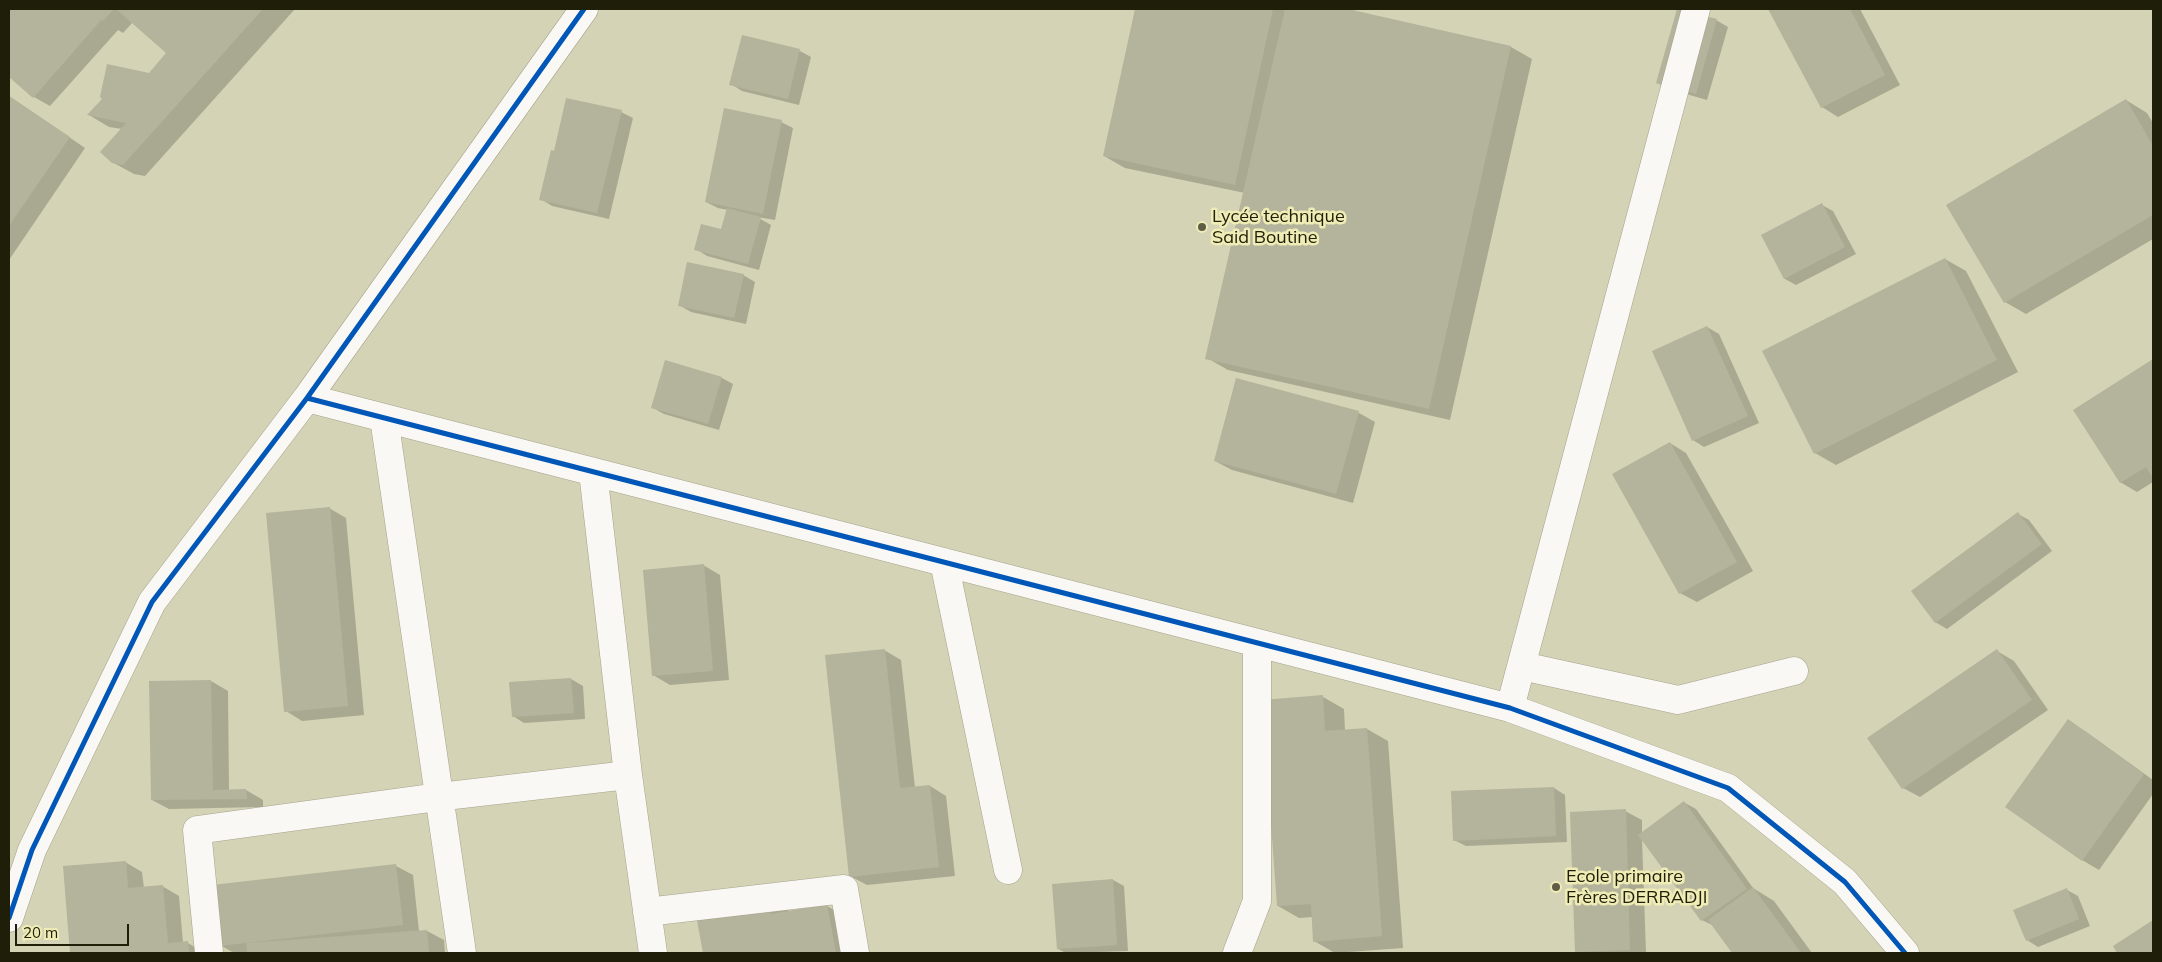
<!DOCTYPE html>
<html>
<head>
<meta charset="utf-8">
<style>
	body { margin:0 }
	#map { position:relative; width:2162px; height:962px; overflow:hidden; background:#d4d3b5; font-family:Mulish,sans-serif }
	canvas { display:block }
	.frame { position:absolute; inset:0; border:10px solid #1f1e08; pointer-events:none }
	.scale { position:absolute; left:15px; top:924px; width:114px; height:22px; box-sizing:border-box; border:2px solid #1f1e08; border-top:0; padding-left:6px; font-size:15px; line-height:18px; white-space:nowrap; color:#1f1e08; -webkit-text-stroke:4px #efedb5; paint-order:stroke }
</style>
</head>
<body>
<div id="map">
<canvas width="2162" height="962"></canvas>
<div class="frame"></div>
<div class="scale">20 m</div>
</div>
<script>
const context = document.querySelector('canvas').getContext('2d');
context.lineJoin = 'round';
function fillPath(path, color) { context.fillStyle = color; context.fill(path, 'evenodd'); }
function stroke(path, color, width, dash) { context.strokeStyle = color; context.lineWidth = width; context.lineCap = dash ? 'butt' : 'round'; context.setLineDash(dash || []); context.stroke(path); }
function write(font, color, halo, rows, align = 'center') {
  context.font = font + ' Mulish,sans-serif'; context.lineWidth = 5; context.setLineDash([]); context.textBaseline = 'middle'; context.strokeStyle = halo; context.fillStyle = color; for (const [text, x, y, turn = 0] of rows) {
    context.save(); context.translate(x, y); context.rotate((+turn || 0) * Math.PI / 180); context.textAlign = isNaN(turn) ? turn : align; if (halo) context.strokeText(text, 0, 0); context.fillText(text, 0, 0); context.restore();
  }
}
const shadow = new Path2D(`
	M9 9H295L145 176 134 174 112 162 122 129 109 127 89 115 149 74 168 53 133 22 123 33 118 30 50 106 34 97 9 75Z
	M1136 9H1282L1286 11 1287 9H1342L1511 47 1532 59 1450 420 1228 370 1207 358 1245 193 1125 168 1104 156Z
	M1770 9H1860L1900 85 1838 117 1822 107Z
	M1716 20 1728 27 1707 100 1669 89 1657 83Z
	M743 36 800 51 811 57 799 105 742 91 731 84Z
	M9 96 85 148 9 260Z
	M2126 100 2147 113 2153 123V239L2026 314 2005 302Z
	M621 112 633 118 609 219 552 206 541 199 555 152Z
	M781 122 793 128 775 220 757 217 771 225 759 270 707 256 696 249 722 231 728 210 718 208 706 202Z
	M1822 205 1833 211 1856 254 1796 285 1785 279 1763 236Z
	M1945 259 1966 271 2018 372 1836 465 1815 453Z
	M743 275 755 282 746 324 691 312 679 305Z
	M1707 327 1719 334 1759 423 1704 447 1693 440Z
	M2153 361V482L2137 492 2120 482 2075 411Z
	M722 378 733 384 719 430 664 414 653 408Z
	M1359 413 1375 422 1353 503 1232 470 1215 461Z
	M1670 443 1686 453 1753 571 1697 602 1680 593Z
	M329 508 346 518 364 715 302 721 286 711Z
	M2018 514 2029 520 2052 551 1947 629 1935 622Z
	M703 565 720 575 729 680 670 685 653 675Z
	M884 650 901 660 915 788 930 786 946 796 955 876 867 885 850 876Z
	M1997 651 2014 661 2048 710 1920 797 1903 788Z
	M571 679 583 686 585 719 524 723 513 716 511 683Z
	M211 681 228 691 229 791 246 790 263 800V807L169 809 152 800Z
	M1323 697 1344 709 1345 731 1367 729 1388 741 1403 948 1335 953 1314 941 1313 917 1299 918 1278 906Z
	M2068 721 2085 731 2153 780V794L2099 870 2082 860Z
	M1554 788 1565 795 1567 842 1466 846 1454 840Z
	M1685 803 1696 809 1753 888 1774 901 1812 953H1734L1714 926 1702 920 1642 839 1646 953H1579L1576 951 1625 811 1642 820V834Z
	M125 862 142 872 144 888 162 886 179 896 183 943H188L204 953H72L64 867Z
	M396 866 413 875 419 931H427L444 940 445 953H234L220 945 213 887Z
	M1113 880 1124 886 1128 951 1066 953 1058 949Z
	M2067 890 2078 896 2090 926 2038 947 2027 940Z
	M695 900H787L789 912 827 906 848 918 854 953H704Z
	M2153 922V953H2119L2115 947Z`);
const building = new Path2D(`
	M9 9H114L102 22V19L33 98 9 77Z
	M116 9H263L123 165 112 163 100 152 126 123 87 115 102 99 100 97 107 64 149 73 166 53Z
	M1135 9H1273L1235 185 1103 156Z
	M1285 9H1348L1511 46 1429 409 1205 359Z
	M1677 9 1717 19 1696 94 1656 83Z
	M1768 9H1850L1885 75 1821 108Z
	M742 35 800 49 788 99 729 85Z
	M9 96 70 137 9 226Z
	M566 98 622 110 597 213 539 200 551 150 554 151Z
	M2126 99 2153 146V215L2004 303 1946 205Z
	M724 108 782 120 763 214 705 202Z
	M1822 203 1845 247 1784 279 1761 235Z
	M727 208 761 217 748 264 694 250 701 224 721 229Z
	M1945 258 1997 360 1814 454 1762 351Z
	M687 262 744 274 734 318 678 306Z
	M1707 326 1748 416 1692 441 1652 351Z
	M2153 359V478L2146 467 2120 483 2073 410Z
	M665 360 722 377 708 424 651 408Z
	M1236 378 1359 411 1336 494 1214 461Z
	M1670 442 1737 562 1679 594 1612 474Z
	M330 507 348 706 284 712 266 513Z
	M2018 512 2042 544 1935 623 1911 591Z
	M704 564 713 671 652 676 643 570Z
	M885 649 900 788 930 785 939 867 849 877 825 655Z
	M1997 649 2032 700 1902 789 1867 738Z
	M571 678 574 713 512 717 509 682Z
	M211 680 213 790 246 789 247 799 151 800 149 681Z
	M1323 695 1325 731 1367 728 1382 936 1313 942 1311 904 1277 906 1262 700Z
	M2068 719 2144 774 2082 861 2005 807Z
	M1554 787 1556 836 1453 841 1451 791Z
	M1684 801 1747 889 1701 921 1638 835Z
	M1626 809 1630 950 1575 952 1570 812Z
	M126 861 128 888 163 885 168 943 188 941 189 953H70L63 866Z
	M396 864 403 925 219 946 212 885Z
	M1113 879 1117 945 1057 949 1052 884Z
	M766 887 771 914 827 904 836 953H703L693 899Z
	M1753 887 1801 953H1732L1708 920Z
	M2067 888 2079 919 2026 941 2013 910Z
	M2153 920V953H2117L2113 946Z
	M427 930 429 953H247L246 943Z`);
const minor = new Path2D(`
	M307 398 1510 708 1728 788 1845 882 1905 953
	M384 418 462 953
	M944 562 1008 870
	M1522 666 1678 700 1794 671
	M1510 708 1696 9
	M628 775 653 953
	M647 912 844 889 855 953
	M9 918 32 850 152 602 307 398 584 9
	M209 953 197 830 438 797 628 775 593 472
	M1237 953 1257 901V644`);
const cycleway = new Path2D(`
	M307 398 1510 708 1728 788 1845 882 1905 953
	M9 918 32 850 152 602 307 398 584 9`);
const markers = [
	[1202,227,5,"#5e5d45"],
	[1556,887,5,"#5e5d45"]
];
const poiNames = [
	["Lycée technique",1212,217],
	["Said Boutine",1212,238],
	["Ecole primaire",1566,877],
	["Frères DERRADJI",1566,898]
];
fillPath(shadow, '#0003');
fillPath(building, '#b4b39b');
stroke(minor, '#a4a38c', 29);
stroke(minor, '#f9f8f4', 28);
stroke(cycleway, '#0057b8', 5);
for (const [x, y, r, color] of markers) { const dot = new Path2D(); dot.arc(x, y, r, 0, 2 * Math.PI); context.fillStyle = color; context.fill(dot); stroke(dot, '#efedb5', 2); }
write('18px', '#1f1e08', '#efedb5', poiNames, 'left');
</script>
</body>
</html>
